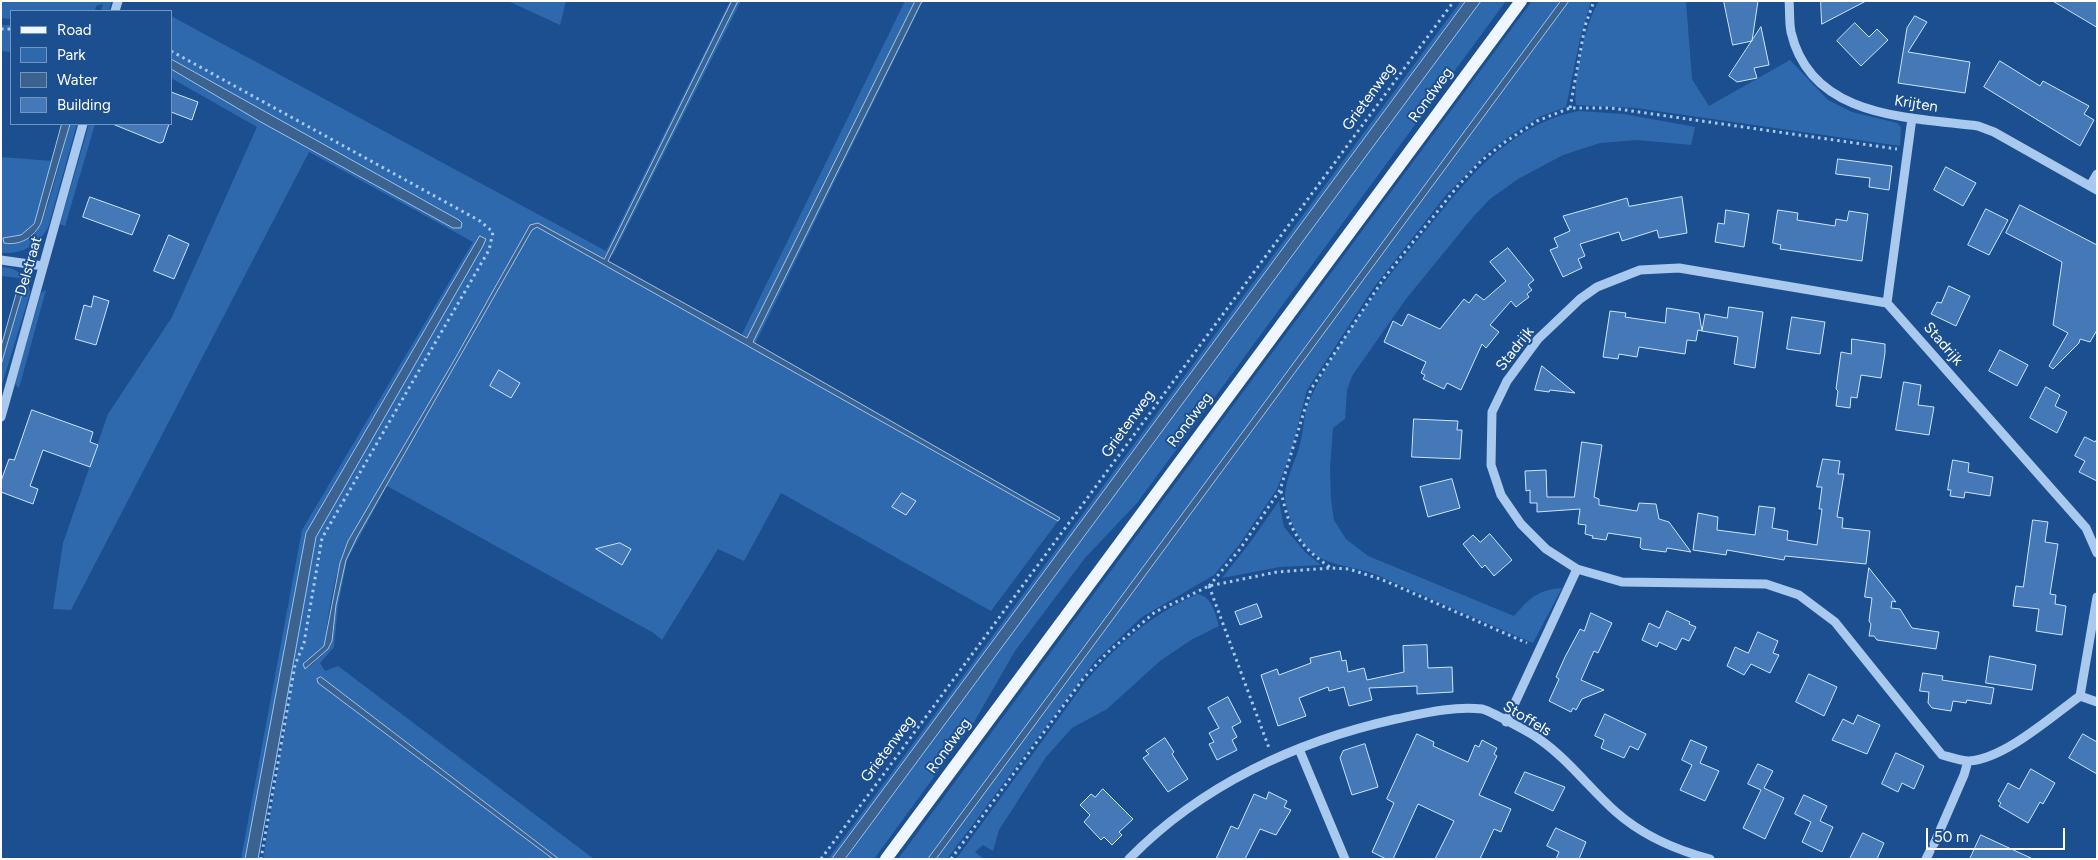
<!DOCTYPE html>
<html>
<head>
<meta charset="utf-8">
<style>
	body { margin:0 }
	#map { position:relative; width:2098px; height:860px; overflow:hidden; background:#1b4f8f; font-family:Figtree,sans-serif }
	canvas { display:block }
	.frame { position:absolute; inset:0; border:2px solid #fff; pointer-events:none }
	.legend { position:absolute; left:10px; top:10px; width:162px; height:115px; box-sizing:border-box; background:#1b4f8f; border:1px solid #7695bc; margin:0; padding:6px 9px; list-style:none; font-size:15px; color:#fff }
	.legend li { display:flex; align-items:center; gap:10px; height:25px }
	.legend b { width:25px; border:1px solid #7695bc }
	.scale { position:absolute; left:1926px; top:828px; width:139px; height:22px; box-sizing:border-box; border:2px solid #fff; border-top:0; padding-left:6px; font-size:15px; line-height:18px; white-space:nowrap; color:#fff; -webkit-text-stroke:4px #1b4f8f; paint-order:stroke }
</style>
</head>
<body>
<div id="map">
<canvas width="2098" height="860"></canvas>
<div class="frame"></div>
<ul class="legend">
<li><b style="height:6px;background:#f0f6ff"></b>Road</li>
<li><b style="height:14px;background:#2e69ad"></b>Park</li>
<li><b style="height:14px;background:#3c6290"></b>Water</li>
<li><b style="height:14px;background:#4478b7"></b>Building</li>
</ul>
<div class="scale">50 m</div>
</div>
<script>
const context = document.querySelector('canvas').getContext('2d');
context.lineJoin = 'round';
function fillPath(path, color) { context.fillStyle = color; context.fill(path, 'evenodd'); }
function stroke(path, color, width, dash) { context.strokeStyle = color; context.lineWidth = width; context.lineCap = dash ? 'butt' : 'round'; context.setLineDash(dash || []); context.stroke(path); }
function write(font, color, halo, rows, align = 'center') {
  context.font = font + ' Figtree,sans-serif'; context.lineWidth = 4; context.setLineDash([]); context.textBaseline = 'middle'; context.strokeStyle = halo; context.fillStyle = color; for (const [text, x, y, turn = 0] of rows) {
    context.save(); context.translate(x, y); context.rotate((+turn || 0) * Math.PI / 180); context.textAlign = isNaN(turn) ? turn : align; if (halo) context.strokeText(text, 0, 0); context.fillText(text, 0, 0); context.restore();
  }
}
const green = new Path2D(`
	M1 1H112L109 11H101L103 4 96 6 95 11H11V19L1 18Z
	M508 1H566L560 25Z
	M730 1H732L604 259 538 223 527 230 452 364 348 541C334 573 329 611 324 646L317 651 308 668 328 649 332 641 336 605 346 560 357 537 532 230 538 226 1058 521 991 611 781 493 744 561 718 549 662 640 652 632 387 486 347 560 338 606 334 647 320 663 325 671 338 666 594 859H559L325 680 317 679 318 683 553 859H263L296 658 258 859 316 537 483 246 485 239 478 238 306 533 245 859H241L302 530 473 242 309 152 71 610 53 609 63 543 108 414 172 317 257 127 171 78V69L259 121 453 228 459 220 171 59V16L606 251Z
	M738 1H741L613 255 612 254Z
	M905 1H915L748 338 742 334Z
	M922 1H923L755 344 753 342Z
	M1461 1H1466L832 859H828Z
	M1481 1H1506L1137 503 1085 558 1015 651 974 722 874 859H845Z
	M1532 1H1561L928 859H898Z
	M1569 1H1591L1580 39 1566 107 1539 117 1514 133 1489 151 1446 195 1374 287 1307 390 1291 452 1277 489 1239 545 1214 575 1142 617 1095 661 947 859H936Z
	M1599 1H1686L1692 79 1709 106 1790 60 1828 100 1852 112 1897 123 1901 127 1900 146 1636 108 1576 105C1573 79 1585 23 1599 1Z
	M1 25H11V52L1 51Z
	M1579 111 1624 114 1695 127 1691 145 1637 140 1600 143 1563 155 1518 179 1490 199 1473 217 1406 299 1352 376 1347 390 1345 419 1333 428 1330 468 1331 499 1334 520 1346 539 1368 556 1514 616C1530 598 1537 590 1562 588L1533 643C1481 621 1429 598 1377 575 1354 565 1320 567 1304 544 1295 532 1285 510 1285 495 1286 478 1294 464 1299 448 1304 432 1303 412 1311 397 1340 336 1388 276 1431 224 1454 196 1477 166 1506 145 1529 128 1551 116 1579 111Z
	M70 124H77L48 228C37 246 23 254 1 253V157L53 161 34 224 21 235 3 238 4 243C15 245 29 241 36 232 48 216 63 147 70 124Z
	M89 124H95L65 226 60 224Z
	M1 267C18 268 28 276 30 293L1 388V365L22 294 17 292 20 278 1 276Z
	M46 290 19 388 15 384 41 293Z
	M1279 501 1284 527 1305 552 1321 565 1280 567 1222 578 1249 544Z
	M1198 594C1213 598 1215 613 1219 626L1191 640 1160 661 1107 709 1072 728 1046 757 999 830 993 851 983 845 975 852 984 859H956L1086 681C1118 644 1153 613 1198 594Z`);
const water = new Path2D(`
	M732 1H738L608 261 747 338 915 1H922L753 342 1060 518 1058 521 537 227 532 230 357 537 346 560 336 605 332 641 328 649 305 669 303 664 324 646 340 563 348 541 452 364 530 225 538 223 604 259Z
	M1466 1H1481L845 859H832Z
	M1561 1H1569L936 859H928Z
	M171 59 459 220 462 223 461 228H453L259 121 171 69Z
	M62 124H70L41 223C34 237 21 246 4 243L3 238 21 235 34 224Z
	M480 236 486 239 483 246 316 537 258 859H245L306 533Z
	M17 292 22 294 1 365V347Z
	M321 677 325 680 559 859H553L318 683 317 679Z`);
const building = new Path2D(`
	M1724 1H1758L1752 41 1733 45Z
	M1821 1H1866L1822 24Z
	M2053 1H2097V27Z
	M1915 16 1927 22 1908 52 1970 62 1965 93 1898 83 1907 28Z
	M1855 23 1869 37 1877 29 1888 40 1861 66 1837 41Z
	M1761 27 1769 65 1754 68 1757 78 1737 82 1729 76Z
	M2000 61 2040 86 2043 81 2089 106 2084 114 2094 120 2080 146 1984 87Z
	M171 92 198 102 192 120 171 112Z
	M113 124H169L163 142 160 143Z
	M1838 159 1892 166 1889 190 1869 187 1870 178 1836 174Z
	M1946 167 1976 183 1963 206 1934 190Z
	M90 197 140 215 132 235 83 217Z
	M1682 197 1687 233 1659 238 1657 230 1622 241 1619 232 1580 244 1585 256 1578 259 1582 268 1563 277 1550 250 1558 247 1554 238 1570 231 1563 216 1627 198 1629 206Z
	M2020 205 2097 245V330L2090 342 2080 339 2079 343 2053 369 2049 366 2068 333 2053 325 2062 262 2006 233Z
	M1986 209 2008 220 1989 255 1968 245Z
	M1726 210 1749 214 1744 247 1715 242 1718 223 1724 224Z
	M1778 210 1798 213 1797 220 1835 226 1836 219 1847 221 1849 211 1868 214 1862 261 1780 249 1781 245 1773 243Z
	M169 235 189 244 174 279 154 271Z
	M1508 248 1534 280 1528 285 1532 290 1527 294 1529 297 1516 307 1511 301 1490 325 1499 332 1486 348 1482 344 1461 390 1447 383 1444 389 1423 379 1425 375 1421 373 1426 362 1384 342 1393 321 1402 326 1408 314 1440 329 1464 299 1469 303 1476 294 1484 300 1506 281 1490 262Z
	M1949 286 1970 296 1956 326 1931 314 1937 302 1941 303Z
	M94 296 109 301 96 345 75 339 84 305 91 307Z
	M1729 307 1763 312 1755 368 1734 364 1738 337 1702 331 1705 314 1727 318Z
	M1667 308 1699 313 1702 331 1698 330 1696 341 1687 340 1685 354 1639 347 1637 357 1619 354 1618 359 1603 357 1610 311 1626 313 1625 317 1665 323Z
	M1792 317 1825 322 1820 354 1787 349Z
	M1852 339 1885 344V353L1881 378 1861 375 1857 398 1851 397 1850 408 1836 406 1838 391 1836 389 1841 352 1851 354Z
	M2000 350 2028 365 2017 386 1989 371Z
	M1542 366 1575 393 1550 390 1549 392 1535 390Z
	M499 370 520 383 511 398 490 386Z
	M1904 382 1921 385 1918 405 1934 407 1929 435 1896 430Z
	M2046 387 2060 395 2055 406 2067 412 2057 433 2030 418Z
	M32 410 93 432 90 442 98 445 90 467 43 450 30 486 38 489 33 504 1 492V481L9 459 14 460Z
	M1414 419 1458 421 1457 430H1462L1460 459 1412 457Z
	M2085 437 2095 442 2097 439V481L2079 472 2085 461 2075 456Z
	M1582 442 1602 445 1594 497 1599 499V505L1637 511 1639 503 1656 504 1659 519 1669 522 1691 552 1667 548 1666 552 1642 549 1640 547 1641 538 1608 533 1606 540 1592 538 1593 536 1585 534 1586 525 1578 524 1580 509 1537 512V503H1530V490L1526 491 1525 471 1546 470 1547 497H1574Z
	M1823 459 1840 461 1838 474H1844L1837 517 1843 518 1842 528 1870 531 1866 564 1785 556 1784 560 1727 550 1726 555 1693 550 1698 513 1718 517 1717 530 1755 535 1759 506 1775 508 1772 528 1788 531 1787 540 1817 545 1822 509H1819L1822 487H1817Z
	M1953 460 1969 463 1968 472 1993 477 1990 496 1965 492 1964 498 1950 496 1951 490H1948Z
	M1452 479 1460 508 1428 517 1420 487Z
	M902 493 916 501 906 515 892 507Z
	M2033 520 2048 522 2045 542 2058 544 2050 594 2056 595 2055 604 2066 606 2062 635 2036 631 2039 609 2013 606 2016 586 2023 587Z
	M1490 534 1512 560 1494 576 1485 565 1482 568 1463 544 1473 535 1480 542Z
	M620 543 631 549 622 565 596 549Z
	M1869 568 1896 602 1892 601 1891 608 1900 609 1912 628 1939 632 1936 649 1877 640 1874 636H1869L1871 624 1869 621 1872 598 1865 597Z
	M1257 604 1262 617 1240 625 1235 612Z
	M1667 611 1690 622 1689 624 1696 627 1689 641 1682 638 1676 650 1659 642 1657 647 1642 640 1649 623 1659 628Z
	M1591 613 1612 623 1598 653 1594 651 1581 680 1604 690 1582 699 1576 710 1573 708 1571 712 1549 701 1559 679 1556 677 1565 657 1580 629 1584 631Z
	M1758 632 1778 641 1773 653 1779 655 1770 673 1751 664 1744 675 1727 666 1735 647 1748 653Z
	M1427 645 1428 668 1452 667 1453 692 1417 694V686L1369 688 1372 700 1349 706 1344 687 1329 691 1328 687 1299 698 1306 716 1278 726 1261 675 1277 669 1279 675 1311 663 1310 658 1340 651 1342 661 1346 660 1348 672 1364 668 1367 680 1404 672 1403 646Z
	M1990 656 2036 665 2032 690 1986 683Z
	M1923 673 1943 676 1942 680 1994 688 1991 704 1967 700 1966 703 1953 701 1951 711 1932 708 1928 703 1929 692 1920 691Z
	M1809 674 1837 687 1824 716 1796 702Z
	M1228 697 1241 722 1232 727 1237 737 1232 740 1237 750 1217 760 1209 744 1214 742 1209 733 1219 728 1208 708Z
	M1605 714 1646 734 1638 750 1630 746 1624 758 1601 748 1604 740 1595 736Z
	M1858 715 1880 725 1867 754 1832 740 1843 719 1853 724Z
	M1417 734 1434 742 1433 746 1468 762 1475 745 1479 747 1482 740 1497 748 1494 754 1497 756 1479 795 1511 809 1501 832 1494 829 1480 859H1435L1454 821 1418 804 1393 859H1386L1372 852 1394 803 1387 799Z
	M2083 734 2097 742V774L2069 758Z
	M1165 738 1174 752 1172 754 1188 779 1168 792 1143 758 1149 754 1146 751Z
	M1691 740 1707 747 1700 763 1719 771 1705 801 1680 790 1692 765 1682 760Z
	M1365 744 1378 787 1352 795 1340 758 1343 751Z
	M1896 753 1924 766 1914 789 1902 783 1898 792 1882 784Z
	M1758 764 1773 771 1764 788 1784 798 1765 839 1743 828 1761 790 1748 784Z
	M2031 769 2055 783 2043 804 2040 802 2028 823 1999 806 2001 803 1998 801 2008 783 2019 789Z
	M1525 772 1565 787 1553 811 1515 793Z
	M1103 789 1133 819 1119 832 1122 835 1112 845 1104 837 1101 840 1084 822 1090 815 1080 805 1091 794 1095 797Z
	M1269 792 1287 801 1284 807 1291 810 1276 835 1260 829 1245 859H1216L1231 826 1238 829 1254 794 1266 799Z
	M1804 795 1827 806 1820 821 1833 827 1822 852 1802 842 1811 822 1795 814Z
	M1556 828 1586 842 1579 859H1556L1559 852 1547 846Z
	M1863 833 1884 843 1877 859H1850Z
	M1981 835 2033 859H1970Z`);
const path = new Path2D(`
	M1 29H11
	M171 51 480 221 493 232 489 250 322 538 304 643 295 665 261 859
	M1570 108 1585 26 1594 1
	M1281 491C1289 530 1298 545 1331 568
	M1209 586 1240 549 1280 490 1311 389 1384 278 1457 187 1481 161 1505 142 1537 121 1570 108H1611L1897 149
	M1209 586 1269 748
	M821 859 1454 1
	M951 859 1083 679 1107 653 1155 612 1209 586 1277 572 1331 568 1349 569 1383 580 1527 643`);
const minor = new Path2D(`
	M1789 1C1790 11 1789 22 1791 32 1811 118 1907 117 1978 126L1994 132 2097 190
	M115 11 118 1
	M2090 186 2097 174
	M1 260 43 266
	M1887 303 1912 118
	M1 417 83 124
	M2097 553 2086 528 1887 303 1679 268 1640 270 1597 287 1580 299 1538 339 1507 381 1492 412 1491 465 1501 495 1521 524 1546 549 1577 569 1622 582 1766 584 1799 595 1835 622 1942 755C1950 757 1961 761 1969 761 2004 759 2051 717 2080 696L2097 597
	M2080 696 2097 702
	M1506 722 1577 569
	M1299 749 1345 859
	M1934 844 1964 775 1968 761
	M1129 859C1201 785 1297 741 1396 719 1425 713 1453 706 1482 709 1488 710 1533 734 1539 739 1568 759 1590 789 1616 812 1642 835 1676 850 1710 859
	M1926 859 1930 851`);
const major = new Path2D(`
	M886 859 1521 1`);
const streetNames = [
	["Rondweg",1431,95,-54],
	["Grietenweg",1369,97,-54],
	["Krijten",1916,104,9],
	["Delstraat",29,266,-74],
	["Stadrijk",1943,344,49],
	["Stadrijk",1515,349,-52],
	["Rondweg",1190,420,-53],
	["Grietenweg",1128,424,-54],
	["Stoffels",1527,719,31],
	["Rondweg",949,746,-54],
	["Grietenweg",888,749,-53]
];
fillPath(green, '#2e69ad');
fillPath(water, '#3c6290');
stroke(water, '#9cc4f0', 1);
fillPath(building, '#4478b7');
stroke(building, '#cfe3fa', 1);
stroke(path, '#a9c9ee', 3, [2.5, 4]);
stroke(minor, '#a9c9ee', 9);
stroke(major, '#f0f6ff', 12);
write('15px', '#fff', '#1b4f8f', streetNames);
</script>
</body>
</html>
